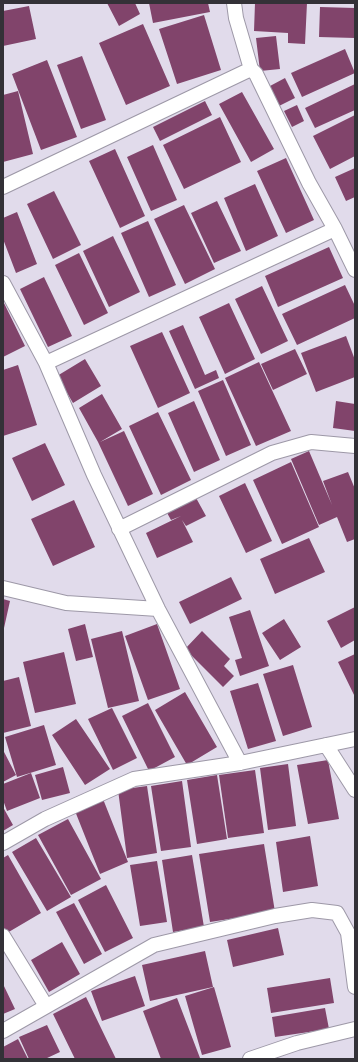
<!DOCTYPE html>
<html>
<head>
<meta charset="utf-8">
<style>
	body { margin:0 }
	#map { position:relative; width:358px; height:1062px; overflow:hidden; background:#e1dbeb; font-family:Ubuntu,sans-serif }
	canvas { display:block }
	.frame { position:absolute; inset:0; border:4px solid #333137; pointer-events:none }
</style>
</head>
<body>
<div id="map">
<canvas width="358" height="1062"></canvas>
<div class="frame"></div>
</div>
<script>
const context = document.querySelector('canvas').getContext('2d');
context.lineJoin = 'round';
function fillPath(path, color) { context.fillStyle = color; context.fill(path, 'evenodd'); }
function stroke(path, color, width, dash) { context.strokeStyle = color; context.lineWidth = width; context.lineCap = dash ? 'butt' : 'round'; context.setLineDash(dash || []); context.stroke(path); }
const building = new Path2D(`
	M107 3H135L140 14 119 26Z
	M149 3H208L210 12 153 23Z
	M255 3H307L305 44 288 43V33L254 31Z
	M29 6 36 39 3 46V11Z
	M320 7 355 8V38L319 37Z
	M204 15 221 70 177 84 159 29Z
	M143 24 170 86 126 105 99 43Z
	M276 36 280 69 260 71 256 38Z
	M345 49 355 73 302 97 291 73Z
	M82 56 106 120 81 129 57 65Z
	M47 60 77 137 41 150 12 74Z
	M285 78 295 98 279 106 270 86Z
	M355 84V110L315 128 305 108Z
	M18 91 33 154 3 162V95Z
	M242 92 274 149 251 162 219 104Z
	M205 101 212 115 160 141 153 127Z
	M297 105 304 121 292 127 284 111Z
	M355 115V156L330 169 313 136Z
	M220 117 241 162 184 189 163 145Z
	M153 145 177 200 151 211 127 157Z
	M115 149 145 216 120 228 89 161Z
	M286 158 314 220 286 233 257 171Z
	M355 168V197L346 201 335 177Z
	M255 184 278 236 246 251 224 198Z
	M54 191 81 245 53 259 27 204Z
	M217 201 241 251 214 263 191 213Z
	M184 205 215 269 185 284 154 219Z
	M17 212 37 264 16 273 3 239V218Z
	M148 221 176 285 149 297 121 233Z
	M113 236 140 292 109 307 83 251Z
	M329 247 343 278 278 307 265 276Z
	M79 253 108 313 84 325 55 265Z
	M44 277 72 336 48 347 20 289Z
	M345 285 355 306V318L297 345 282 314Z
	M262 286 288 341 261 354 235 299Z
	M3 301 25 346 3 357Z
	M229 303 255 359 225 374 199 317Z
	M183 325 205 375 216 370 219 378 195 389 169 331Z
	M162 332 190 393 158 408 130 346Z
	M346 336 355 360V377L316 392 301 353Z
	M295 349 307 374 273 390 261 364Z
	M85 359 101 386 73 403 57 376Z
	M259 362 291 431 256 446 225 378Z
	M18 365 37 425 3 436V370Z
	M223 380 251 445 226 456 198 391Z
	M102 394 122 429 100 442 124 431 153 494 128 506 98 442 79 408Z
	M194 401 220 460 194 472 168 413Z
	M336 401 355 404V431L333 428Z
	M158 412 191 480 161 495 129 426Z
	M45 443 65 485 32 501 12 458Z
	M309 451 332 505 323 481 348 472 355 489V539L347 542 337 517 319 525 291 459Z
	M291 462 319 527 282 544 253 480Z
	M245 483 272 541 246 553 219 496Z
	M195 496 206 516 186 526 182 520 193 542 157 558 146 533 181 516 171 520 166 511Z
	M74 500 95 547 53 566 31 519Z
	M309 538 325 572 275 594 260 559Z
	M231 577 242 599 190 624 179 602Z
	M3 599 10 601 4 628H3Z
	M355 607V640L341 648 327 621Z
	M250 610 269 666 240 676 235 660 242 658 229 617Z
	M284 619 301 647 280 660 262 633Z
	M85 624 93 657 76 661 68 629Z
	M157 624 180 689 148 700 125 636Z
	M122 631 139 701 108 708 91 639Z
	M202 631 230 659 224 666 234 676 223 687 185 649Z
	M64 652 76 704 35 713 23 662Z
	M355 654V697L338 662Z
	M293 665 312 727 283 736 263 674Z
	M19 677 31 726 3 733V681Z
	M258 683 276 741 248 749 230 691Z
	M185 692 217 747 187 765 155 710Z
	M148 703 175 757 149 771 122 716Z
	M112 708 137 758 113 770 88 719Z
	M76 719 110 769 85 785 52 735Z
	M44 725 56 765 17 777 5 737Z
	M3 750 16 775 3 782Z
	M328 760 339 819 308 824 297 765Z
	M288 764 296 826 268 830 260 768Z
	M63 767 70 793 42 800 35 775Z
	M255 770 264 833 228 838 219 775Z
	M31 773 40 798 7 811 3 800V784Z
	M217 775 227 839 197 844 187 780Z
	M182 781 191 847 161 851 151 786Z
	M147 786 157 853 127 858 118 790Z
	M103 799 128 862 100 874 75 811Z
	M3 807 13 825 3 831Z
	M68 819 101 879 71 895 38 835Z
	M310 836 318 886 283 892 276 842Z
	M36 838 71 897 47 911 12 852Z
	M264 844 275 912 210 922 199 854Z
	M8 855 41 913 7 933 3 926V858Z
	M192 855 204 927 173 932 162 860Z
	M157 861 167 922 140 926 130 865Z
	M106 885 133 938 105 952 78 900Z
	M74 903 102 954 84 964 56 912Z
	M278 928 284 955 233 967 227 940Z
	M62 942 80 974 49 992 31 960Z
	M205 951 213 987 150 1001 142 965Z
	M135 976 145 1006 102 1021 91 991Z
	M330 978 334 1003 271 1013 267 988Z
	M3 984 15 1009 3 1014Z
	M214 987 231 1047 202 1055 185 996Z
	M86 997 116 1059H75L53 1014Z
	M177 998 200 1058 198 1059H161L143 1011Z
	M325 1008 329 1029 275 1037 272 1017Z
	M47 1025 60 1052 45 1059H29L19 1037Z
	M18 1039 28 1059H3V1047Z`);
const minor = new Path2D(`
	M234 3 236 18 251 69 256 74 309 183 335 229 355 270
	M3 187 251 69
	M3 283 46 363 94 475 158 609 240 763
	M46 363 335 229
	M119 529 272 453 311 442 355 446
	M3 588 66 603 158 609
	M326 745 355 790
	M3 843 45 819 134 779 240 763 355 739
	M3 936 46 1006
	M3 1031 154 945 275 916 312 910 337 913 348 933 355 987
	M250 1059 297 1043 355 1029`);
fillPath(building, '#81446b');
stroke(minor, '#9d98a7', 16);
stroke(minor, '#fff', 14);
</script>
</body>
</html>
